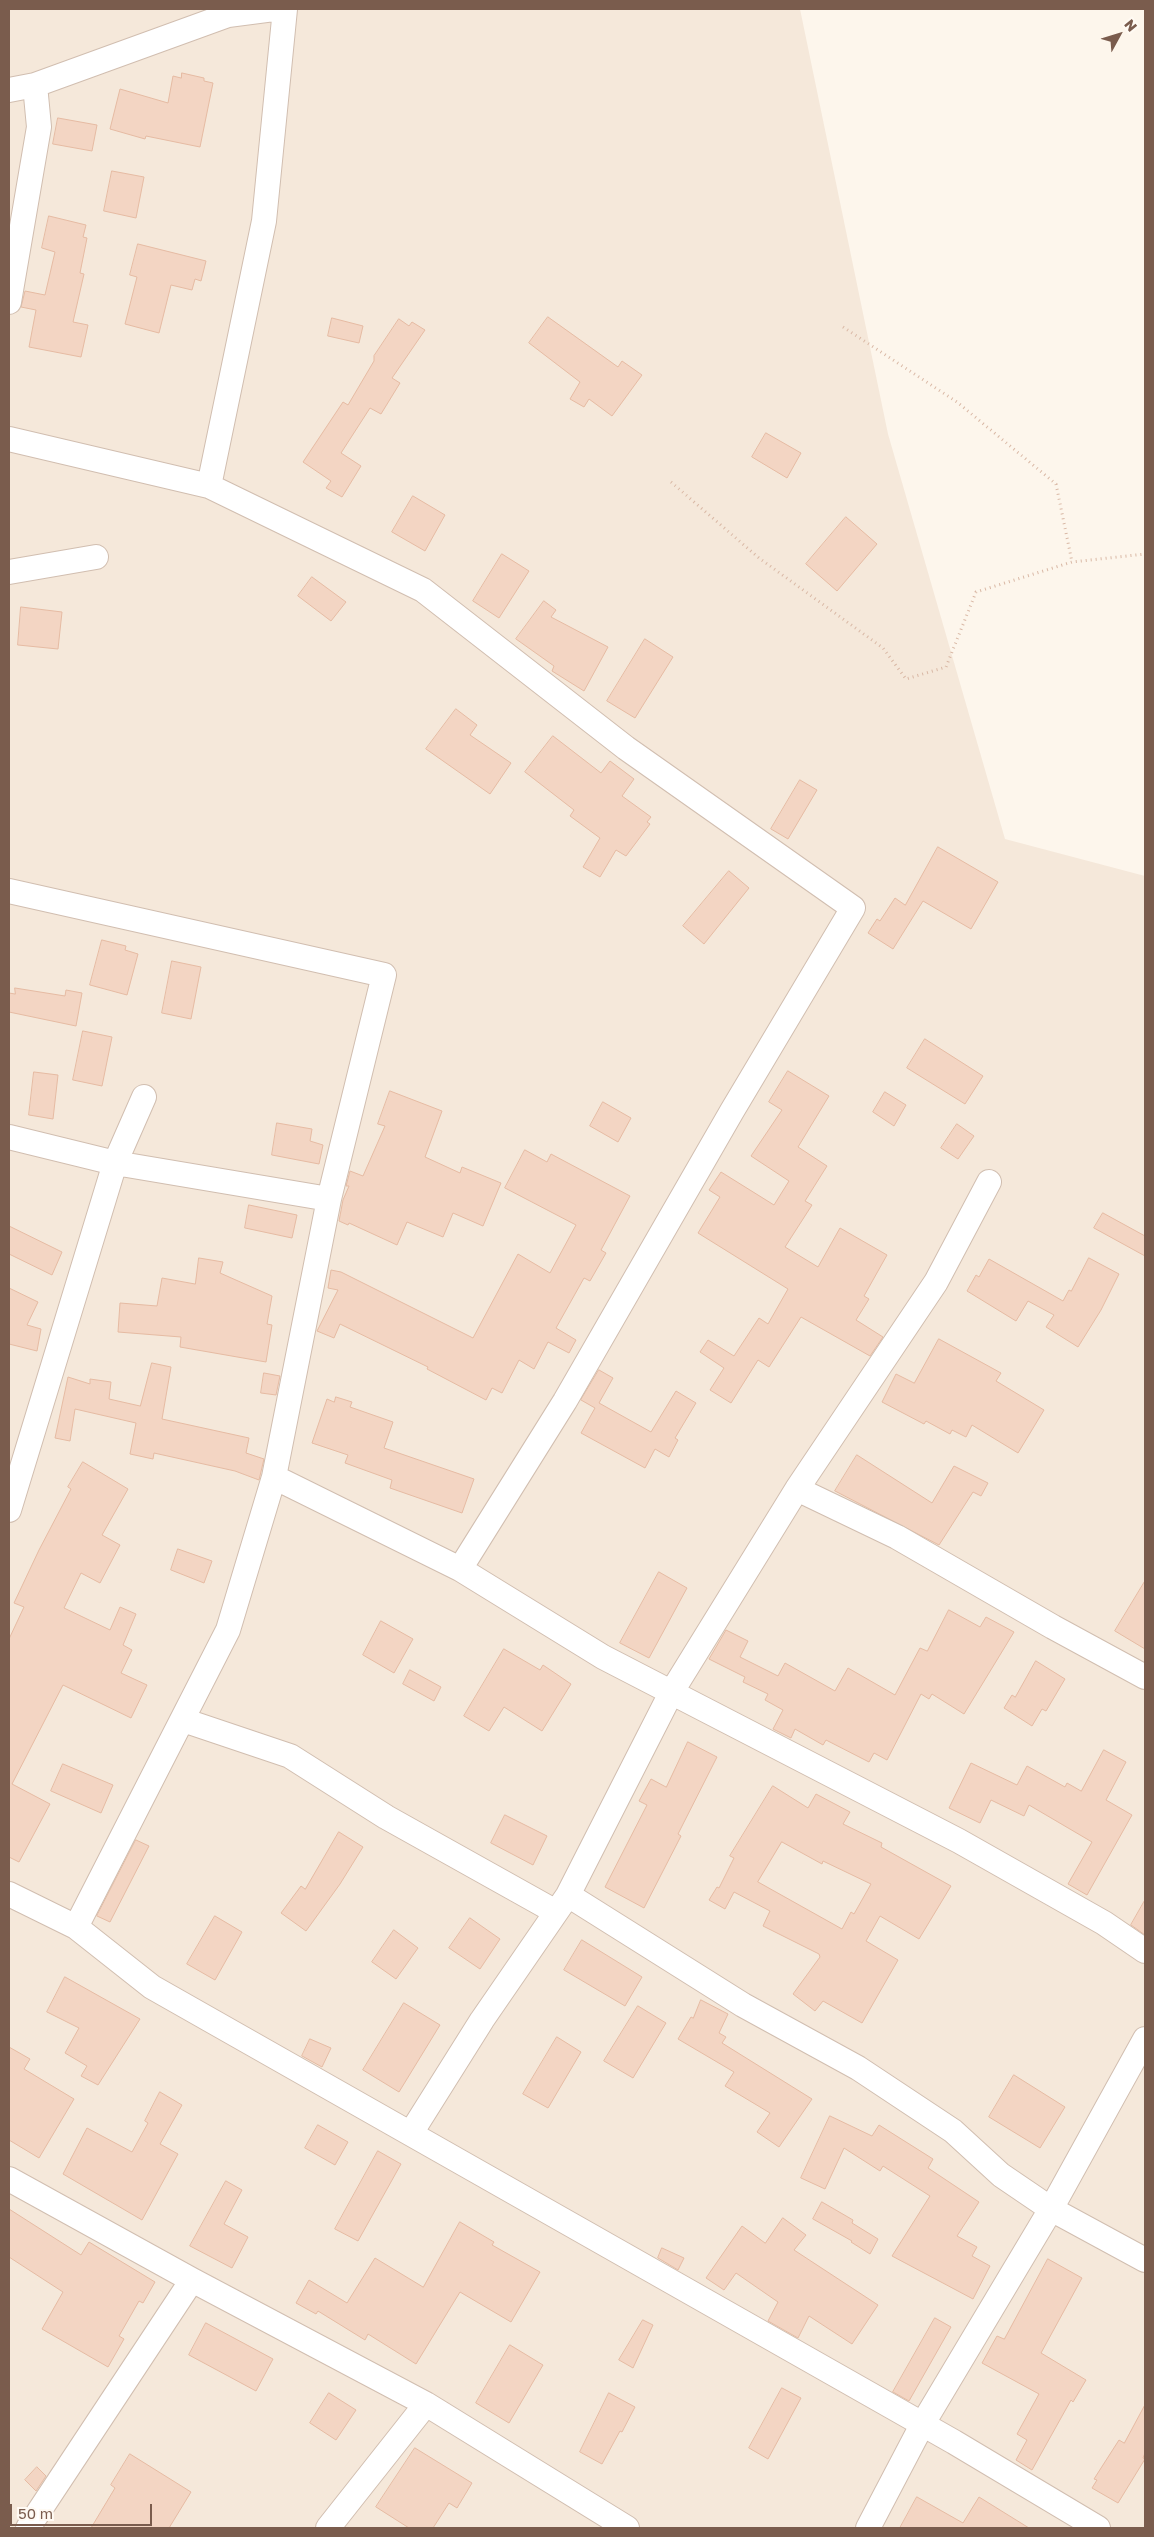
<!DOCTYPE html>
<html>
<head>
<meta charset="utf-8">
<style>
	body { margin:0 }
	#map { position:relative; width:1154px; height:2537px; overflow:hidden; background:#fdf6ec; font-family:"Golos Text",sans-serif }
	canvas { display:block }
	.frame { position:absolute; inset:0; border:10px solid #7a5c4d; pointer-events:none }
	.north { position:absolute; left:1094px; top:10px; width:50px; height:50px; -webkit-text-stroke:4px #fffaf3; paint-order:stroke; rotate:51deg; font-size:14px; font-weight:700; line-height:20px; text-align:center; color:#7a5c4d }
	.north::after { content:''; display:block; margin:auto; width:18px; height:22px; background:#7a5c4d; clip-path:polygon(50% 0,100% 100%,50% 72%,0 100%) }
	.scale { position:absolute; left:10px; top:2504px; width:142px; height:22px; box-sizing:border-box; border:2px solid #7a5c4d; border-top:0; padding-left:6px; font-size:15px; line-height:18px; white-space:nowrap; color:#7a5c4d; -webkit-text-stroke:4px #fffaf3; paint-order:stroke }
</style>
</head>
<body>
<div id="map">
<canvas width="1154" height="2537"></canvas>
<div class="frame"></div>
<div class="north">N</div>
<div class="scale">50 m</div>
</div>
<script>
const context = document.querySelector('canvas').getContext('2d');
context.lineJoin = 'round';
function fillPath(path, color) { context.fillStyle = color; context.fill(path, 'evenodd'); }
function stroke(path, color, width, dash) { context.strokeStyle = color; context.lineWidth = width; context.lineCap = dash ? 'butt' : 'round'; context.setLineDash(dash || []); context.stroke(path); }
const residential = new Path2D(`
	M9 9H800L888 434 1005 839 1145 876V2528H9Z`);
const building = new Path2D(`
	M182 73 204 78V81L213 83 200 147 146 136 145 139 110 129 120 89 168 103 173 76 181 78Z
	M58 118 97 125 92 151 53 144Z
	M112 171 144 177 136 218 104 211Z
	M49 216 86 225 83 237 87 238 80 273 84 274 73 322 88 325 81 357 29 347 36 310 21 307 25 291 45 295 55 252 42 248Z
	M138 244 206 261 201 281 195 279 192 290 171 285 159 333 125 324 137 277 130 275Z
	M548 317 618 367 622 361 642 375 612 416 589 399 584 407 570 399 580 382 529 343Z
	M332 318 363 326 359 343 328 336Z
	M399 319 409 326 412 322 425 330 392 378 400 383 381 414 370 408 341 453 361 466 342 497 326 488 331 481 303 462 343 402 348 405 374 361V356Z
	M766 433 801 453 787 478 752 457Z
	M413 496 445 515 425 551 392 532Z
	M846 517 877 544 837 591 806 564Z
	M502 554 529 571 499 618 473 601Z
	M312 577 346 602 331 621 298 596Z
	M544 601 556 610 551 617 608 647 584 691 552 671 554 666 516 639Z
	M21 607 62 612 58 649 18 645Z
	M645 639 673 657 635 718 607 701Z
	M456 709 477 725 470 735 511 763 490 794 426 749Z
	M553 736 601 773 610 761 634 779 622 796 651 817 647 822 650 824 626 856 616 850 600 877 583 867 600 838 570 816 574 810 525 772Z
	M800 780 817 790 788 839 771 829Z
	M938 847 998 882 971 929 923 901 893 949 868 933 877 919 880 921 895 898 905 905Z
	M729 871 749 888 704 944 683 926Z
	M102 940 126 946 125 950 138 954 127 995 90 985Z
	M172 961 201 967 191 1019 162 1013Z
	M15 988 65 996 66 990 82 993 76 1026 9 1012V993L15 994Z
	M83 1031 112 1037 102 1086 73 1080Z
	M925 1039 983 1076 965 1104 907 1068Z
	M788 1071 829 1096 798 1147 827 1166 805 1201 812 1205 785 1247 818 1267 840 1228 887 1255 864 1296 869 1299 856 1320 883 1337 870 1356 801 1317 769 1367 758 1360 731 1403 710 1390 724 1368 700 1352 708 1340 734 1356 759 1318 768 1324 788 1289 698 1233 720 1197 709 1190 721 1172 774 1205 789 1181 751 1156 782 1110 769 1102Z
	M34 1072 58 1075 53 1119 29 1115Z
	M390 1091 442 1111 425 1157 460 1173 462 1167 501 1183 483 1226 453 1213 443 1237 407 1222 397 1245 349 1223 348 1225 339 1221 343 1200 349 1186H346L350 1171 363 1176 385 1126 378 1124Z
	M885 1092 906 1105 894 1126 873 1112Z
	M603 1102 631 1118 618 1142 590 1126Z
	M277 1123 312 1129 310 1141 323 1145 319 1164 272 1155Z
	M957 1124 974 1136 958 1159 941 1148Z
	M525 1150 547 1162 551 1154 630 1196 601 1250 606 1253 590 1281 584 1278 556 1328 576 1340 569 1353 548 1342 534 1369 519 1360 502 1393 492 1388 486 1400 427 1369 428 1367 340 1324 334 1338 317 1331 338 1290 328 1288 331 1270 341 1272 473 1338 518 1254 550 1273 576 1225 505 1188Z
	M249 1205 297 1215 292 1238 245 1228Z
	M1103 1213 1145 1236V1256L1094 1228Z
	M9 1226 62 1252 52 1275 9 1254Z
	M199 1258 223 1262 220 1273 272 1296 267 1324 272 1325 266 1362 180 1347 181 1337 118 1332 120 1303 157 1306 162 1278 195 1284Z
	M1089 1258 1119 1274 1101 1310 1078 1347 1046 1327 1054 1315 1028 1301 1016 1321 967 1291 976 1275 979 1277 989 1259 1063 1301 1069 1290 1071 1291Z
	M9 1288 38 1302 27 1325 41 1329 37 1351 9 1344Z
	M939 1339 1001 1373 996 1381 1044 1410 1018 1453 972 1425 966 1437 952 1430 950 1434 926 1421 924 1424 882 1402 896 1374 914 1383Z
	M152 1363 171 1367 162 1419 249 1438 246 1453 264 1459 259 1480 235 1471 154 1453 153 1459 130 1454 136 1423 75 1409 70 1441 55 1438 68 1377 90 1384V1379L111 1382 109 1399 140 1406Z
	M599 1370 613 1378 599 1403 651 1432 676 1391 696 1403 675 1438 678 1440 669 1457 655 1449 645 1468 581 1433 595 1408 581 1400Z
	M264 1373 280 1376 276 1395 261 1393Z
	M336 1397 352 1402 350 1407 393 1422 384 1448 474 1479 462 1513 390 1488 392 1480 345 1463 348 1455 312 1443 327 1399 334 1402Z
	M857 1455 932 1503 954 1466 988 1483 981 1496 973 1492 939 1545 835 1491Z
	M83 1462 128 1489 102 1535 120 1545 100 1583 81 1573 64 1608 110 1630 120 1607 136 1614 123 1645 132 1650 121 1673 147 1685 131 1718 63 1685 12 1784 50 1804 19 1862 9 1857V1639L24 1607 14 1603 39 1550 71 1489 68 1487Z
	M178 1549 212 1561 204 1583 171 1570Z
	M659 1572 687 1588 649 1658 620 1643Z
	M1145 1581V1649L1115 1631Z
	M949 1610 980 1627 986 1617 1014 1632 964 1714 932 1694 929 1699 921 1694 887 1760 874 1753 869 1762 826 1740 823 1745 795 1729 791 1738 773 1729 783 1710 765 1700 768 1694 743 1682 745 1677 709 1659 726 1630 748 1641 740 1657 778 1676 785 1663 835 1691 848 1668 895 1695 920 1648 927 1651Z
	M381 1621 413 1639 394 1673 363 1655Z
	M504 1649 540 1670 543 1665 571 1684 542 1731 504 1707 489 1731 464 1716Z
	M1036 1661 1065 1679 1046 1711 1042 1709 1032 1726 1004 1708 1012 1695 1015 1697Z
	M410 1670 441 1687 434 1701 403 1684Z
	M688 1742 717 1757 678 1834 681 1836 644 1908 605 1887 647 1805 639 1801 651 1779 666 1787Z
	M1104 1750 1126 1762 1106 1800 1132 1815 1087 1895 1068 1884 1092 1842 1029 1805 1024 1816 991 1800 980 1823 949 1808 971 1763 1017 1785 1027 1766 1065 1787 1067 1783 1081 1791Z
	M63 1764 113 1785 101 1813 51 1791Z
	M773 1786 808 1808 816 1794 850 1812 843 1824 882 1843 881 1847 951 1886 919 1939 880 1916 866 1941 898 1960 862 2023 823 2001 815 2011 793 1994 820 1957 819 1954 763 1926 770 1911 734 1892 725 1909 709 1900 717 1887 719 1888 734 1858 730 1856ZM782 1842 822 1864 823 1861 871 1884 854 1914 851 1912 842 1929 758 1882Z
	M505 1815 547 1836 533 1865 491 1843Z
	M339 1832 363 1847 340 1884 306 1931 281 1913 301 1886 305 1889Z
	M136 1840 149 1846 110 1922 97 1916Z
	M1145 1900V1935L1131 1925Z
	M215 1916 242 1932 215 1980 187 1964Z
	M470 1918 500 1939 480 1969 449 1948Z
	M394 1930 418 1948 396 1979 372 1962Z
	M582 1940 642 1977 625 2006 564 1970Z
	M65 1977 140 2019 98 2085 81 2076 87 2066 65 2053 79 2028 47 2012Z
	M701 2000 728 2014 719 2033 726 2037 722 2043 812 2099 779 2147 757 2132 770 2113 725 2086 734 2072 678 2039 691 2017 693 2018Z
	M404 2003 440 2025 399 2092 363 2070Z
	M638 2006 666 2023 633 2078 604 2061Z
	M557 2037 581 2052 548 2108 523 2094Z
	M310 2039 331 2048 322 2067 302 2056Z
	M9 2047 30 2059 24 2069 74 2099 39 2158 9 2140Z
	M1014 2075 1065 2107 1040 2148 989 2117Z
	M160 2092 182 2105 160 2144 178 2154 142 2220 63 2174 87 2128 132 2152 148 2123 145 2121Z
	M830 2116 872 2136 879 2125 933 2159 928 2168 979 2202 957 2236 977 2247 972 2256 990 2266 973 2299 892 2256 930 2196 883 2166 880 2171 844 2148 825 2189 801 2178Z
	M318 2125 348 2142 335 2165 305 2148Z
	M378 2151 401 2164 358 2241 335 2229Z
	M226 2181 242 2190 224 2224 248 2237 232 2268 190 2246Z
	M822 2202 853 2220 852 2223 878 2239 870 2254 851 2242 852 2241 813 2219Z
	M9 2209 81 2255 89 2242 155 2282 143 2303 139 2301 119 2336 124 2339 108 2367 42 2329 63 2292 9 2257Z
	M783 2218 806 2235 794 2250 878 2305 852 2344 809 2316 798 2338 768 2321 778 2302 736 2273 724 2290 706 2278 742 2226 765 2243Z
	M460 2222 494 2242 492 2245 540 2272 511 2322 460 2292 416 2364 368 2334 365 2340 318 2311 316 2314 296 2303 309 2280 347 2303 375 2258 423 2287Z
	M662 2248 684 2258 678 2270 658 2258Z
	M1048 2259 1082 2278 1041 2353 1086 2380 1073 2402 1071 2400 1032 2470 1016 2460 1027 2440 1017 2434 1039 2394 982 2363 997 2336 1004 2339Z
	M935 2318 951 2327 909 2401 893 2392Z
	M643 2320 653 2325 633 2368 619 2360Z
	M206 2323 273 2359 256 2391 189 2355Z
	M510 2345 543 2365 509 2423 476 2403Z
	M782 2388 801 2398 768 2459 749 2448Z
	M329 2393 356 2410 336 2440 310 2423Z
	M609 2393 635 2407 622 2432 620 2431 602 2464 580 2452Z
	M1145 2405V2453L1143 2458 1145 2459 1118 2503 1092 2488 1097 2480 1094 2479 1119 2440 1124 2443Z
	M415 2448 472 2483 457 2508 449 2503 433 2528H409L376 2507Z
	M130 2454 191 2492 169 2528H91L115 2488 111 2485Z
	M37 2467 46 2476 36 2491 25 2480Z
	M917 2497 963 2523 979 2497 1029 2528H900Z`);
const path = new Path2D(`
	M843 327 957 402 1056 484 1072 562
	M671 482 759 558 883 648 906 679 946 667 976 592 1072 562 1145 554`);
const minor = new Path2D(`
	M9 90 35 85 228 15 274 9
	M9 302 39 127 35 85
	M9 439 209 486 264 221 285 9
	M209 486 423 590 626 748 853 908 732 1111 565 1401 460 1569
	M9 572 96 557
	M9 891 384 975 329 1199
	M9 1137 115 1163 329 1199 274 1477 460 1569 603 1657 959 1841 1104 1923 1145 1951
	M797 1489 897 1537 1053 1627 1145 1677
	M9 1510 115 1163 144 1097
	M183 1720 290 1756 386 1817 556 1912
	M9 1894 76 1927 152 1987 954 2442 1098 2528
	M568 1895 743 2005 858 2068 953 2131 1001 2175 1051 2209 1145 2260
	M76 1927 228 1630 274 1477
	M411 2133 482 2020 568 1895 671 1693 797 1489 936 1282 989 1182
	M9 2179 192 2280 426 2404 627 2528
	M28 2528 192 2280
	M328 2528 426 2404
	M868 2528 922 2425 1051 2209 1145 2039`);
fillPath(residential, '#f5e8da');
fillPath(building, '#f3d5c3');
stroke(building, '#e6bba3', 1);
stroke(minor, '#d1beb0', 26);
stroke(path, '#d9b8a5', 3, [1, 4]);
stroke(minor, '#fff', 24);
</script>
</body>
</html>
